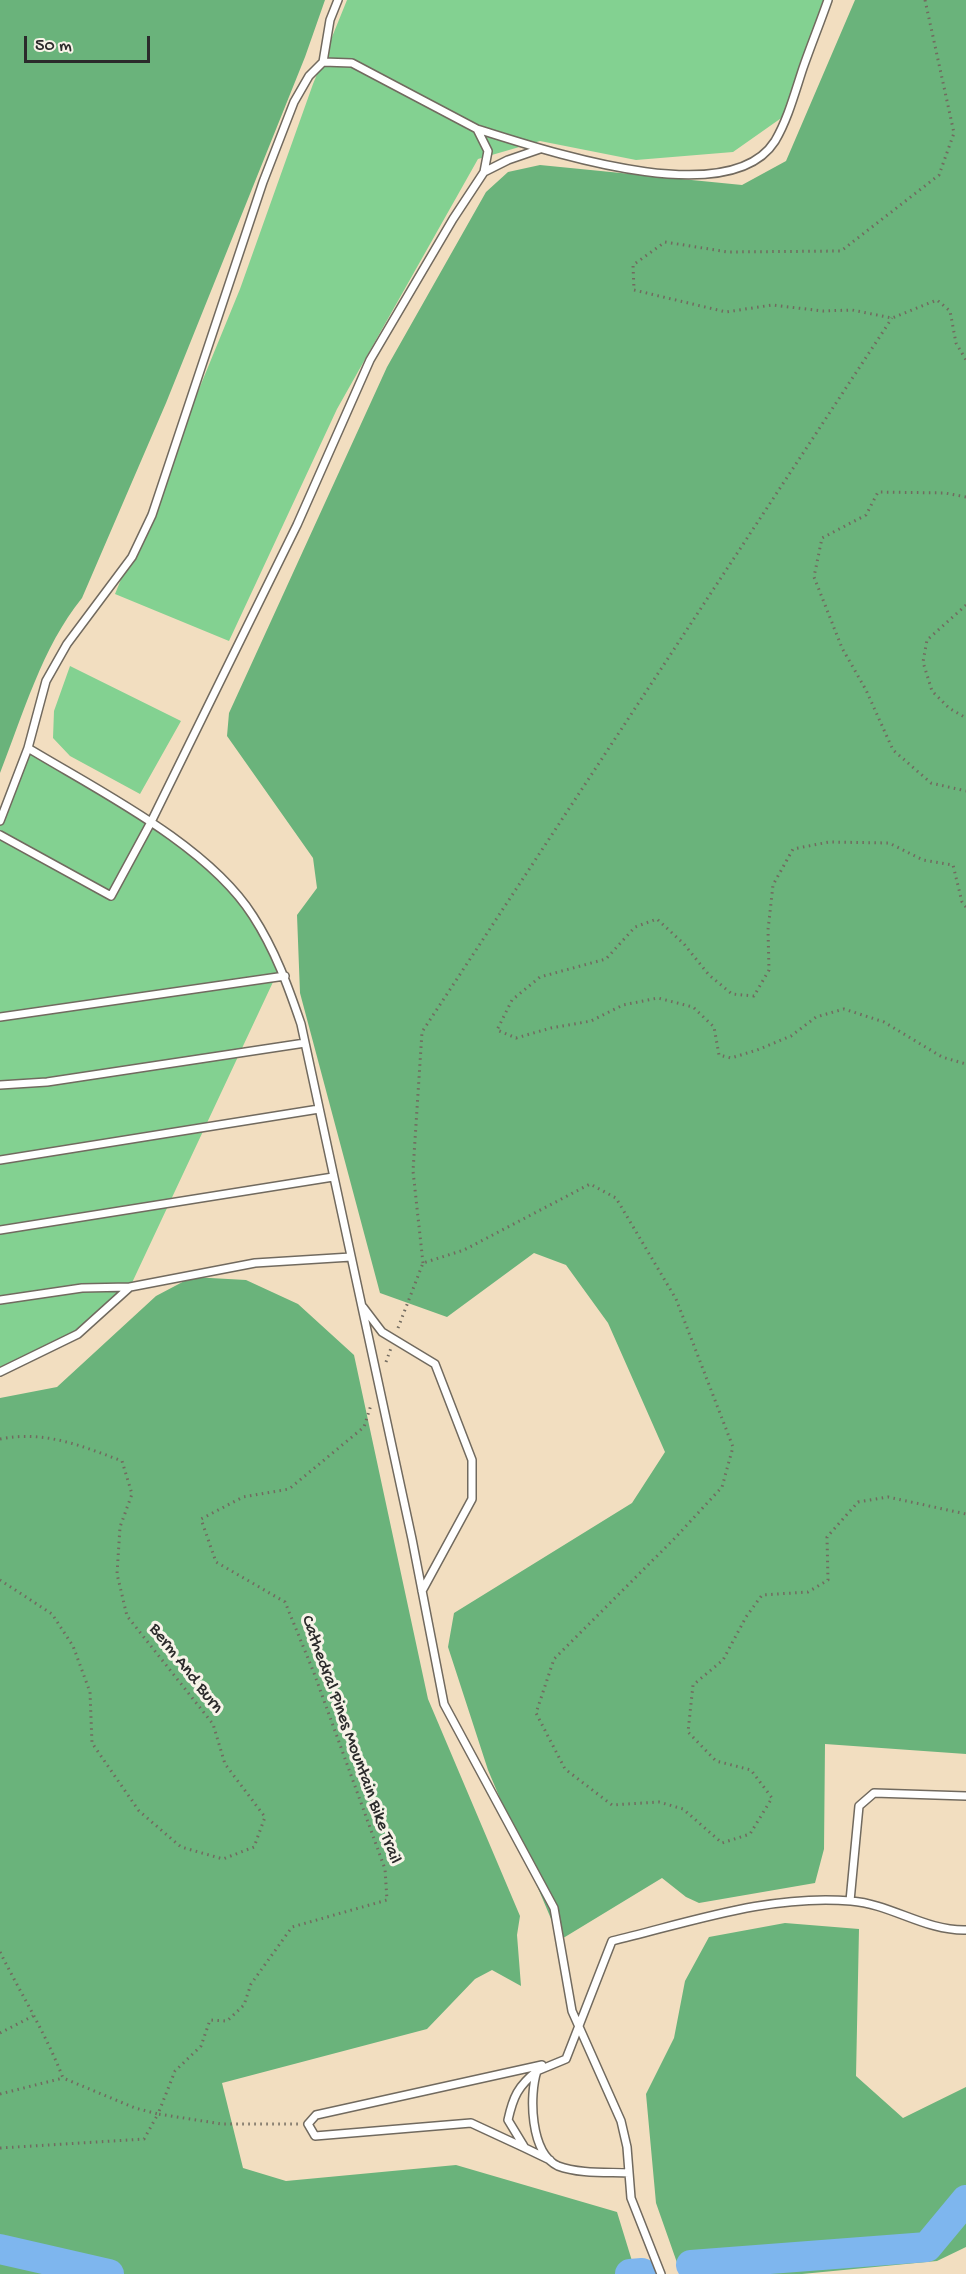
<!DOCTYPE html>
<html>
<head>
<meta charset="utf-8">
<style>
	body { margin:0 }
	#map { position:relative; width:966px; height:2274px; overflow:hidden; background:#f2dec0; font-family:"Gochi Hand",sans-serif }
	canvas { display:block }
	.scale { position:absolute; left:24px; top:36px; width:126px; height:27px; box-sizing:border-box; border:3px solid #2b2b2b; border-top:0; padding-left:8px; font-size:18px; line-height:21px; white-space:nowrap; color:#2b2b2b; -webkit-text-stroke:4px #f7f3e8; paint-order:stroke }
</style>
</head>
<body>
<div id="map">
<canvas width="966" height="2274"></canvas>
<div class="scale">50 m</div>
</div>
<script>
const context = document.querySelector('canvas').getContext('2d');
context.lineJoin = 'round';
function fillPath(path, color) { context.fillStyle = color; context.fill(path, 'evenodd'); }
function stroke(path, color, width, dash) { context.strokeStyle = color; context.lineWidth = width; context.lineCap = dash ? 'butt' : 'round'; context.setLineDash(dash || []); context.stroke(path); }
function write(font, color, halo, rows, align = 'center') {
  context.font = font + ' "Gochi Hand",sans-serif'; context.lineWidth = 6; context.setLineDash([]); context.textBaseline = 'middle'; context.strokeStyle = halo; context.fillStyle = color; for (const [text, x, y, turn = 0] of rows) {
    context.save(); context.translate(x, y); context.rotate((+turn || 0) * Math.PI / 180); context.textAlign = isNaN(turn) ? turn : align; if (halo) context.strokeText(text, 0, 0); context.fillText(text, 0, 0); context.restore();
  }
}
const green = new Path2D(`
	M347 0H824L787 114 733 152 636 160 540 141 478 159 337 409 229 641 115 594 240 289 313 84Z
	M70 666 181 721 140 794 70 756 53 738 54 711Z
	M28 748C103 794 198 842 251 914 263 929 272 948 281 965L130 1287 78 1334 0 1372V821Z`);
const forest = new Path2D(`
	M0 0H325L305 57 166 403 82 598C42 647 23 715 0 773Z
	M855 0H966V1754L825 1744 824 1849 815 1883 699 1903 686 1897 662 1878 560 1940 488 1770 448 1647 454 1613 632 1503 665 1452 608 1323 566 1265 534 1253 447 1317 380 1293 300 993 297 915 317 888 313 858 227 736 229 713 387 367 486 192 508 172 540 165 742 185 786 161Z
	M192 1277 246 1280 298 1304 354 1355 428 1699 520 1916 517 1935 521 1986 492 1970 475 1979 427 2029 222 2083 243 2168 286 2181 456 2165 617 2212 636 2274H0V1398L57 1387 156 1296Z
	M785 1923 859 1929 856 2076 903 2118 966 2087V2247L937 2261 802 2274H681L656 2203 646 2094 674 2038 685 1981 709 1937Z`);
const river = new Path2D(`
	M0 2249 109 2274
	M691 2265 927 2247 966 2200
	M630 2274 642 2273`);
const path = new Path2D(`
	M925 0 954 133 939 175 841 251 728 252 665 242 633 265 634 290 726 312 772 305 823 311 852 310 892 318 937 300 950 311 956 343 966 360
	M966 497 945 493 878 492 866 515 822 538 814 577 842 648 866 690 893 750 931 783 966 791
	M966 605 927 640 923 662 932 691 949 708 966 718
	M966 907 962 902 953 865 923 860 889 843 829 842 793 849 773 885 768 930 769 970 754 996 732 994 709 975 684 944 657 919 635 927 606 959 540 977 512 1000 497 1030 516 1038 551 1028 591 1021 623 1005 658 998 693 1007 714 1027 719 1055 731 1058 757 1050 791 1036 816 1017 844 1009 884 1022 942 1057 966 1064
	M423 1263 413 1171 422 1032 892 318
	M398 1328 423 1263 464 1250 590 1184 616 1198 676 1299 733 1447 722 1487 675 1538 554 1659 536 1713 565 1769 612 1805 659 1802 683 1809 722 1843 750 1834 772 1798 751 1770 716 1761 688 1732 693 1685 723 1660 746 1617 762 1595 808 1592 828 1580 827 1537 858 1502 888 1497 966 1514
	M386 1362 391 1348
	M0 1439C44 1430 82 1446 122 1461L132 1494 120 1527 117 1574 127 1616 213 1724 225 1764 265 1817 254 1847 223 1859 181 1847 139 1811 92 1743 90 1692 73 1646 52 1614 0 1580
	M0 1952C21 1994 46 2034 63 2078L135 2108 158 2114 175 2071 201 2046 210 2020 227 2021 244 2005 251 1984 292 1927 387 1900 385 1869 314 1673 285 1602 216 1562 201 1519 243 1497 289 1489 364 1427 371 1405
	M0 2033 33 2016
	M0 2094 63 2078
	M0 2148 144 2139 158 2114 222 2124H298`);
const lane = new Path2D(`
	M477 129C542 149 729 214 775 141 788 119 795 92 803 68 811 45 820 23 828 0
	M484 172 508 160 540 149
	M28 748C99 791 208 845 253 916 275 950 288 986 301 1024L412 1539 444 1704 554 1908 572 2011 621 2121 627 2147 631 2198 661 2274
	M0 821 28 748 46 681 67 644 132 557 152 515 263 182 294 102 309 76 323 62 330 20 338 0
	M0 835 111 896 150 824 297 525 370 360 453 219 484 172 488 151 477 129 352 63 323 62
	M0 1017 285 976
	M0 1085 47 1082 305 1043
	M0 1160 319 1109
	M0 1230 333 1177
	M0 1300 82 1288 130 1287
	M363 1307 382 1332 435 1364 472 1460V1499L422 1591
	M0 1372 78 1334 130 1287 255 1263 351 1257
	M850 1901 859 1806 874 1793 966 1796
	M537 2071C518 2086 513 2097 508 2120L525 2148 550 2160
	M525 2148 471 2123 315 2136 308 2124 316 2115 542 2065
	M629 2173C607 2172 579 2174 558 2166 530 2153 529 2095 537 2071L566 2059 612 1941C691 1922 770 1894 851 1901 891 1904 925 1931 966 1930`);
const streetNames = [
	["Berm And Burn",185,1669,52],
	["Cathedral Pines Mountain Bike Trail",350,1740,70]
];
fillPath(green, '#83d191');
fillPath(forest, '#6ab37b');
stroke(river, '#7eb6ee', 30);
stroke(lane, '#716a5f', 10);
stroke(path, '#716a5f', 3, [1.5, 4.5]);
stroke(lane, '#fff', 7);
write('18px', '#2b2b2b', '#f7f3e8', streetNames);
</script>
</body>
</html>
